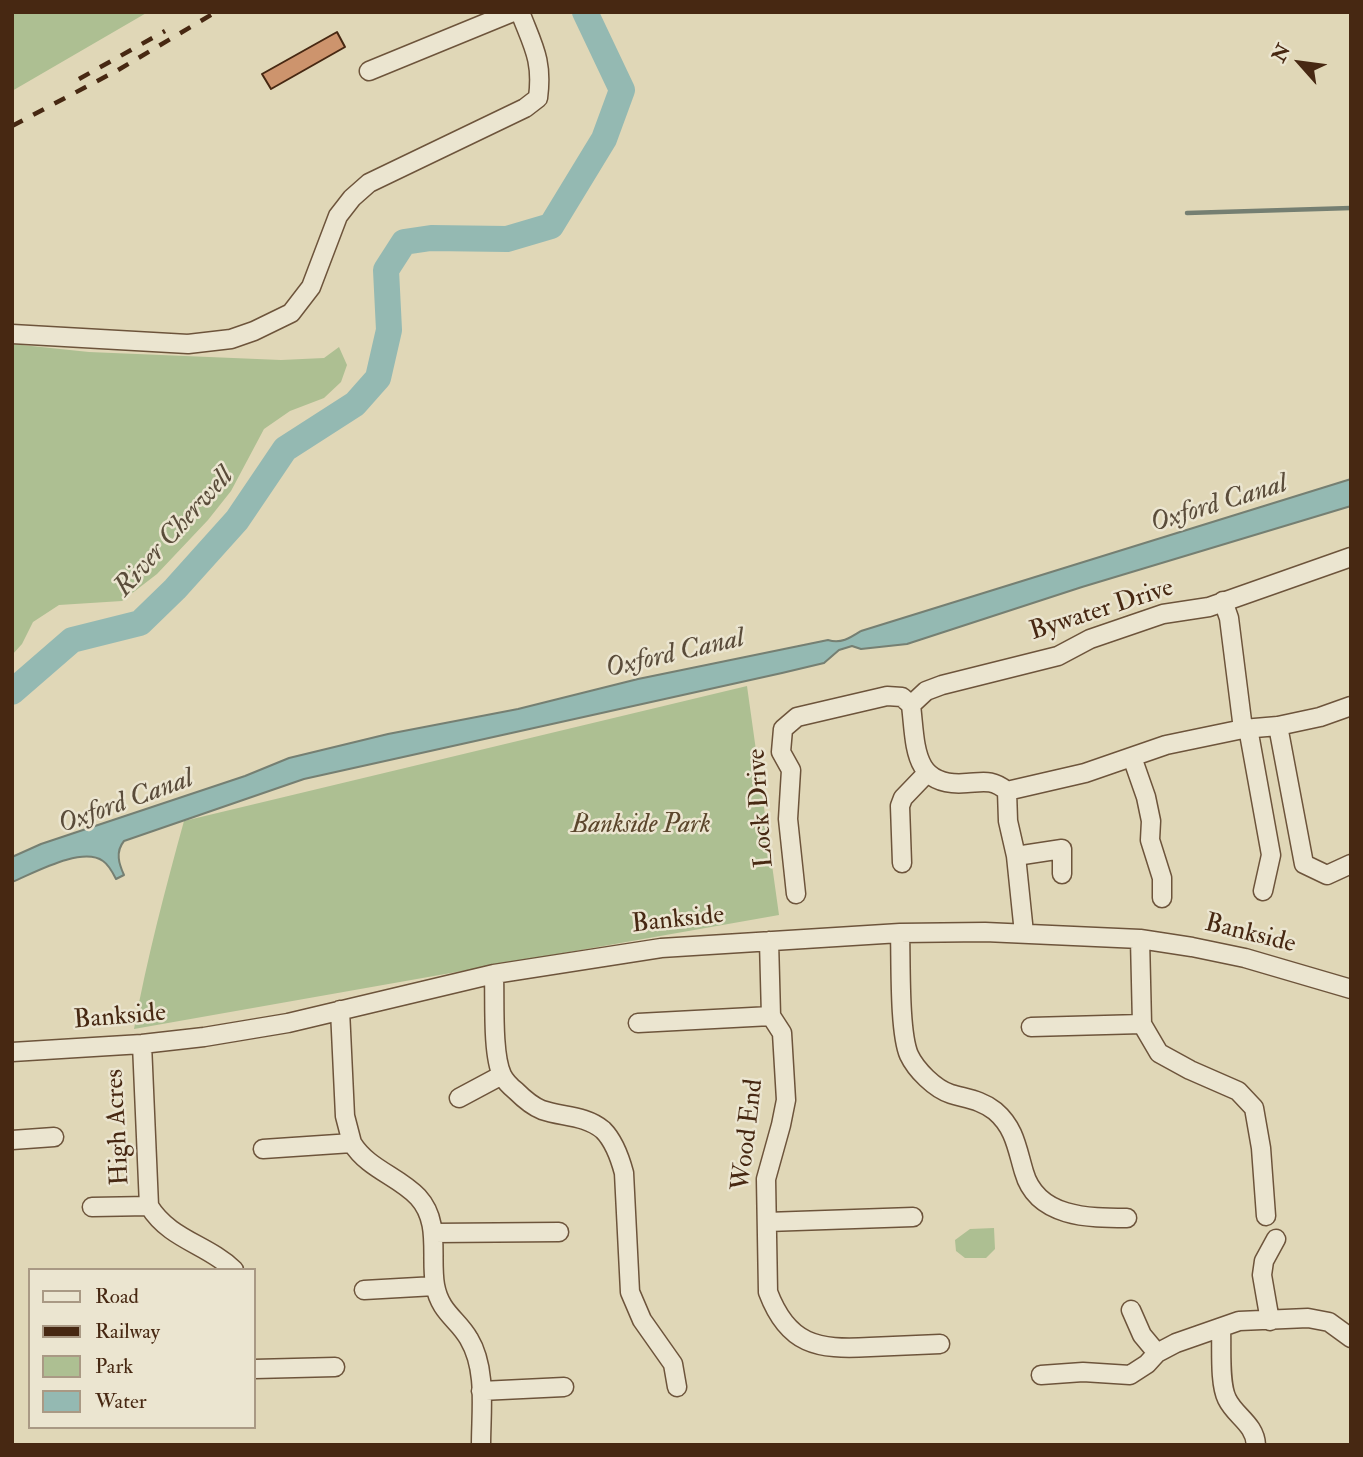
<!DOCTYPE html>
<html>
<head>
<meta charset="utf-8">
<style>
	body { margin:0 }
	#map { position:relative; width:1363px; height:1457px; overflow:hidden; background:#e0d7b7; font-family:"IM FELL Double Pica",serif }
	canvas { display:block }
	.frame { position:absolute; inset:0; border:14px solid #472812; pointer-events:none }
	.legend { position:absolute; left:28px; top:1268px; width:228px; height:161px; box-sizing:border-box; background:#ebe5d0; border:2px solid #a99984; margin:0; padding:9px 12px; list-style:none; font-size:21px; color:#472812 }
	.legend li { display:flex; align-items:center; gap:14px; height:35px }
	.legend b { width:35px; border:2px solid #a99984 }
	.north { position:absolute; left:1265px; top:28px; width:70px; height:70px; -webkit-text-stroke:5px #ebe5d0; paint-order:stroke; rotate:298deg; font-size:19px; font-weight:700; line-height:28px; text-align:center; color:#472812 }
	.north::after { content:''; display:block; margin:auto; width:24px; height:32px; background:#472812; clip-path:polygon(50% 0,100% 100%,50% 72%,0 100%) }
</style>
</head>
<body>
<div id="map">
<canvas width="1363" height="1457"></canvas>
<div class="frame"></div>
<ul class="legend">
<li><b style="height:9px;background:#ebe5d0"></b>Road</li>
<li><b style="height:9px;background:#472812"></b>Railway</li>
<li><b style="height:19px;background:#adbf92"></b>Park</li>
<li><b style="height:19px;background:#94b9b2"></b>Water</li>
</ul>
<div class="north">N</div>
</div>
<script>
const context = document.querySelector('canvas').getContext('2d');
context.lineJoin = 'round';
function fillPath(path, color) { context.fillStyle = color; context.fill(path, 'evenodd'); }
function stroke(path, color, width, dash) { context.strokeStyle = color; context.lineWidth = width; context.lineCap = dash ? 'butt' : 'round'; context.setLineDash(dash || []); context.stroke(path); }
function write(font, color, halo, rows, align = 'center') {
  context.font = font + ' "IM FELL Double Pica",serif'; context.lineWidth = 5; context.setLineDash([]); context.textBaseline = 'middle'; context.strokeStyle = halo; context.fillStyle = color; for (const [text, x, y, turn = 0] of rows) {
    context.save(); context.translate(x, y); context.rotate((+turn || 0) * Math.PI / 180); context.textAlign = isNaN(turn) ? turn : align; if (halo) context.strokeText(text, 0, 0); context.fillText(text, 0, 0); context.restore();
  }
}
const green = new Path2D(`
	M12 12H148L12 91Z
	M12 344 89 352 281 360 324 358 339 347 347 365 341 382 324 398 290 411 264 429 231 491 208 520 157 574 122 601 59 605 33 622 22 644 12 655Z
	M747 686 779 915 134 1029C147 958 165 890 184 821Z
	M994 1228 995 1249 986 1258H965L956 1251 955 1240 970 1229Z`);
const water = new Path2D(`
	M1351 479V506L1082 587 907 644 861 649 852 646 839 650 824 663 782 673 304 779 124 841C115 852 119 864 124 875L116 879C113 873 109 865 103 861 82 846 34 873 12 882V857L41 844 245 776 289 758 388 734 518 709 638 679 828 640C841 644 850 638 861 631Z`);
const stream = new Path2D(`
	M1187 213 1351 208`);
const river = new Path2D(`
	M12 692 72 640 140 623 175 589 237 520 285 449 355 404 378 378 389 330 386 270 404 242 431 238 507 239 551 226 604 139 622 90 585 12`);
const building = new Path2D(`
	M337 32 345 47 271 89 262 74Z`);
const minor = new Path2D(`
	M369 71 513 12
	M12 334 188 344 231 339 254 331 291 313 311 287 338 216 352 198 369 183 525 108 538 98C543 60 533 46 520 12
	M1223 601 1229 618 1243 729
	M911 705 926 691 942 685 1058 656 1090 639 1163 614 1209 607 1351 557
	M911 705C916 746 912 788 967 783 984 782 992 779 1007 791L1008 821 1016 856 1024 933
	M1278 726 1304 864 1327 875 1351 864
	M1248 728 1271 855 1263 891
	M1132 757 1146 797 1151 821 1150 840 1162 878V898
	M1007 791 1085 773 1166 745 1243 729 1278 726 1320 717 1351 706
	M1016 856 1062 849V874
	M902 863 900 806 903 798 927 773
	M796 894 788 819 791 770 781 752 783 729 797 717 887 696 902 697 911 705
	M900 933C901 961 899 1032 909 1055 916 1070 935 1089 951 1094 968 1099 981 1100 995 1111 1015 1128 1017 1149 1024 1172 1037 1218 1089 1218 1127 1218
	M1140 939 1142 1024 1159 1053 1190 1070 1238 1091 1254 1108 1261 1148 1266 1216
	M769 941 771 1016 782 1033 786 1100 781 1125 766 1179 768 1292C788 1345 817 1350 870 1347 893 1346 917 1345 940 1344
	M494 974C495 999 492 1054 502 1075 505 1081 511 1087 516 1091 524 1099 532 1106 542 1110 562 1117 585 1115 603 1130 614 1141 620 1158 624 1173L630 1292 642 1320 673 1364 677 1387
	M340 1010 345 1116 352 1143
	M638 1023 771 1016
	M1031 1027 1142 1024
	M142 1044 149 1206C170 1240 207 1244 234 1270
	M12 1052 142 1044 204 1037 288 1023 494 974 661 948 900 933 985 932 1140 939 1192 947 1245 958 1351 989
	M459 1098 502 1075
	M12 1140 54 1137
	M263 1149 352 1143C368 1169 398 1176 418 1197 441 1222 430 1256 435 1285 440 1313 458 1319 469 1339 487 1369 481 1411 481 1445
	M92 1207 149 1206
	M767 1222 913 1217
	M434 1233 559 1232
	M364 1290 435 1286
	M1131 1310 1142 1335 1157 1353
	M1270 1321 1262 1275 1264 1261 1276 1239
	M1221 1328C1222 1347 1219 1383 1227 1399 1235 1416 1255 1424 1256 1445
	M254 1369 335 1367
	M1041 1375 1083 1372 1130 1375 1147 1364 1157 1353 1176 1343 1239 1321 1308 1318 1329 1322 1351 1338
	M481 1391 564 1387`);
const rail = new Path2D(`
	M79 79 165 31
	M12 126 118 70 216 12`);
const streetNames = [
	["Bywater Drive",1102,611,-18],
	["Lock Drive",762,808,-94],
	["Bankside",678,921,-6],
	["Bankside",1250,935,14],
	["Bankside",120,1018,-5],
	["High Acres",119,1127,-93],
	["Wood End",749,1135,-83]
];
const parkNames = [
	["Bankside Park",641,826]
];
const waterNames = [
	["Oxford Canal",1219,505,-17],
	["River Cherwell",175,533,-48],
	["Oxford Canal",675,655,-13],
	["Oxford Canal",126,803,-20]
];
fillPath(green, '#adbf92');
fillPath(water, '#94b9b2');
stroke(water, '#757f72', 2);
stroke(stream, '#757f72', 4.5);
stroke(river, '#94b9b2', 26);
fillPath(building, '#cd946d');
stroke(building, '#472812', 2);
stroke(minor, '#6d543b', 21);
stroke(minor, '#ebe5d0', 18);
stroke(rail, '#472812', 4.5, [12, 12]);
write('26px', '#472812', '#ebe5d0', streetNames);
write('italic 26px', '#5b462c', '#ebe5d0', parkNames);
write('italic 28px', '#5a4c3a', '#ebe5d0', waterNames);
</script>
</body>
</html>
